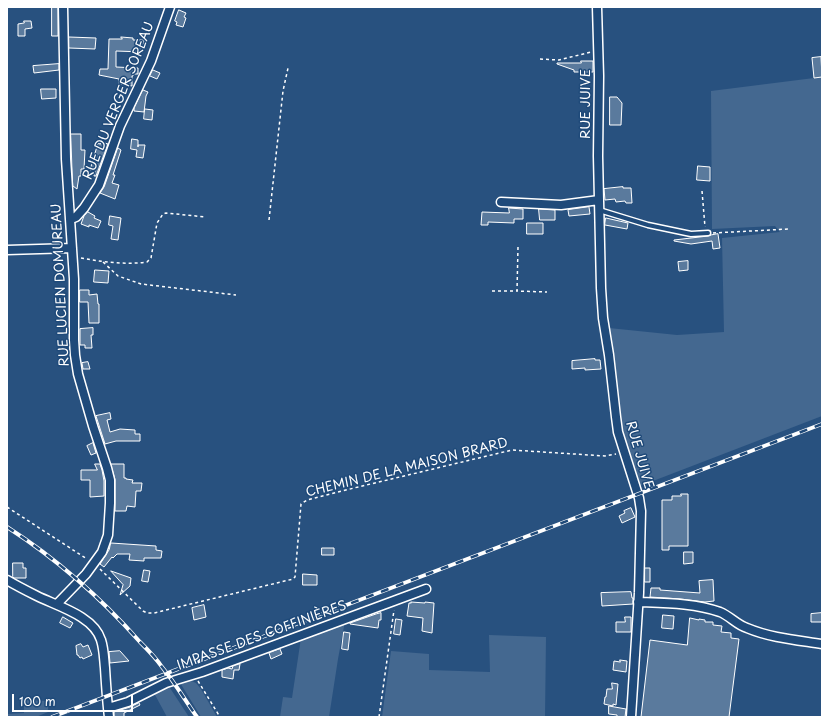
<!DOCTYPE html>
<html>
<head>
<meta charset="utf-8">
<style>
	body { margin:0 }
	#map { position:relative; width:829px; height:724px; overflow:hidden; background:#28517f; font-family:"Playpen Sans",sans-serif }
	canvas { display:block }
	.frame { position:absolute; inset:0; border:8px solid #fff; pointer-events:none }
	.scale { position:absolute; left:12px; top:694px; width:121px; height:18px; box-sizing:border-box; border:2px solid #fff; border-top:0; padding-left:5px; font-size:12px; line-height:14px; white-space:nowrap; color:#fff; -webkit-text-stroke:3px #1f4a7a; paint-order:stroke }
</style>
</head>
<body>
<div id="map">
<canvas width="829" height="724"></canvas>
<div class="frame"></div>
<div class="scale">100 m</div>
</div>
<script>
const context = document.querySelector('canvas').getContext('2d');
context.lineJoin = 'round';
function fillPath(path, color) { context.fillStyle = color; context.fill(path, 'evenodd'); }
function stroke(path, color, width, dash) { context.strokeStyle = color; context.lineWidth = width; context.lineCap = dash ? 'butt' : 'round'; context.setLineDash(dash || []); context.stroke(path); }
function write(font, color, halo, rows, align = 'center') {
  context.font = font + ' "Playpen Sans",sans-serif'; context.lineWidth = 3; context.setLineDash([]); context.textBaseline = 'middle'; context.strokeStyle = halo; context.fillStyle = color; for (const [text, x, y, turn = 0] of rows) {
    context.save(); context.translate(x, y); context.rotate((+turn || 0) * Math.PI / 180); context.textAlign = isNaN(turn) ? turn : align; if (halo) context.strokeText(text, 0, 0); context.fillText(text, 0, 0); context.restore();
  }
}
const green = new Path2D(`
	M822 77V416L640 486C630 460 622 433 618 406 614 380 612 354 609 328L677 335 724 332 722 238 780 232 775 226 712 229 711 91Z
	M345 621 338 659 329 717H280L283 697 292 698 301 638Z
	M489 635 546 637 545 717H382L391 651 429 654V670L490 672Z
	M189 680 196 683 201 689 217 717H201L179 681Z
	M168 685 189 717H167L154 693Z
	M24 700 48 701V712L36 717H7V714L24 713Z`);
const building = new Path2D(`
	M52 7H58V36H52Z
	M179 10 186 13 184 17 186 18 183 27 176 25 177 22 175 21Z
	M24 21H31L32 28 25 29V36H18V24L24 23Z
	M69 37 96 38 95 49 69 48Z
	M121 37 133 38V40H144L143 52 116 51V67L138 68V74H133V76H132V86L119 84V79L99 75 100 69H108L109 39H122Z
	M821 57 822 77 814 78 812 58Z
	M581 61H593V72H574V70L557 64V63H581Z
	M59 64V70L34 73 33 66Z
	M153 70 160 73 157 79 150 76Z
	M41 89H56V98L42 99Z
	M143 90 148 92 146 96 144 112 134 111V108Z
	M610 97H617L622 103 621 125H610Z
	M145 109 153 110 152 120 144 119Z
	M71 134H81V150H85L84 169H81V176H79L77 189 73 186Z
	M132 139 138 140V147V145H145L143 158 136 157 137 150 131 149Z
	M101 142 108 144 96 176H94L95 171 90 170 98 143 100 144Z
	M118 148 121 150 113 175H115L112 183 119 185 115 199 100 193 104 187Z
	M698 166 710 167V181L697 180Z
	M623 187V188H631L632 203H626L625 201 616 202 615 199 605 200 604 189Z
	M589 207 590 214 569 216 568 210Z
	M509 208 523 209V219H514V223L488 222V225H481L482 212 509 213Z
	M539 209 555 210V220H540Z
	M88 212 95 216 94 218 101 221 98 228 89 225V227L81 224 84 216Z
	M110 216 121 218 118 240 111 239 113 226 109 225Z
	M606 218 628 223 627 229 605 225Z
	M527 223H543V234H527Z
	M718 234 720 248 713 249 712 241 691 244 674 241V240L708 236 711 235Z
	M688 261V270L679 271 678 262Z
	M95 270 109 271 108 283 94 282Z
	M80 290H89V295L97 294 98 304H99V323H89L88 302H80Z
	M93 328V335H91L92 348H85V345H80V329Z
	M595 359V360H600L601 369 585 370V368L572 369V361Z
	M88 362 90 369H83L82 363Z
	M110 413 111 419 107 420 110 432 120 429 135 430V434H140V441H116L105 444 96 416Z
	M93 443 96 453 91 455 87 446Z
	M95 464H100L102 470 104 481V496L90 497V480H81V470H97Z
	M111 464H124V478H126V479L133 480 132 483H142L141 491H136L135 507 127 506 126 511H115V480Z
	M681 494H688V546H669V550H662V500H672V496H681Z
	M631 508 635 517 622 523 619 516 625 513 624 511Z
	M111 543 156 546V550L162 551 161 558H144V561L129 560 130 554H117L113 558 112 557 104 567 100 564 109 550Z
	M322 548H334V555H322Z
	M684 552H693V563L684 564Z
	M13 563H23V568H26V578H14L13 577Z
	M645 568H650V582H645Z
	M144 570 150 571 148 582 142 581Z
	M111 571 131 578 130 586 120 595 123 585Z
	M303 574 317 575V585H303Z
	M713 580 714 601 705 602 680 599 650 597 651 588H660V590L700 593 699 581Z
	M631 592 632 598H633V604L602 606 601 593Z
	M411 602 425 603V602L434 603 432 633 422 631 423 618 407 616 409 603H411Z
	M204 605 206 617 194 620 192 608Z
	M381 613V620H379L378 628 350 624V623L376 614Z
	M822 613V622H811V614Z
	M663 615 674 616 673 629 662 628Z
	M63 617 73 623 70 628 60 623Z
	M625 617H631V632H616V622H625Z
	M690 618 699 620V619L705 620V622H713V625L722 626 721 632 731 633V638L739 639 729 717H641L650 640 687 645Z
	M396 619 402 620 400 635 394 634Z
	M344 632 350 633 348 650 342 649Z
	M81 644 83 647 88 645 92 655 83 659 82 657 80 658 78 655H77L76 646Z
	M280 649 282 654 271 659 269 653Z
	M120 651 129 661 110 663 109 652Z
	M620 660 627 661 626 672 613 670 614 661 620 662Z
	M240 664 239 670H234L233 679 222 677V670L228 668 232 669 233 666Z
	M612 683 618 684 616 705 613 704V706L604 704 605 697H606L607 689H612Z
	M139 703 140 705 124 713V717H114V712L130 707Z
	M609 706 626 709 625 717H617V715L609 714Z`);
const path = new Path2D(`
	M540 59 559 60 591 52
	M702 191 705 227
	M269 220 283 91 288 68
	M713 233 789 229
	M518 247 517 291 547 292
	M81 258C103 262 125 265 147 262L151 258 157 223 163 214 166 213 206 217
	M103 262 118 276 141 284 236 295
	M492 291H517
	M7 507 87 559
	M100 569 143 611 147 613H154L293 579 295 577 301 504 307 500 354 488 512 450 605 456 616 454
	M198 681 220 717
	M379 717 394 610`);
const lane = new Path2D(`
	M599 210 648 225 691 234 708 233`);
const street = new Path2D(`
	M597 7 599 76 598 156 601 288 603 318 609 355 616 417 618 432 639 498 641 511 639 593 631 717
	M501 202 561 205 599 200
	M71 219 76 217 84 208 99 185 120 126 151 61 170 7
	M7 250 72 248
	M7 580C17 586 27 591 37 596 57 606 94 616 101 640 104 649 104 659 105 668 106 684 107 701 109 717
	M638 602C665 603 695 603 720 612 730 616 737 625 747 628 771 638 796 640 822 644
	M57 604 86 574 102 552 108 535 110 503V480L107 468 93 426 78 374 75 355 74 340V279L66 159 63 7
	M108 708 128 702 166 683 202 672 426 589`);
const rail = new Path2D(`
	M7 527C57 559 101 598 140 642 148 650 156 658 162 667 175 683 185 700 197 717
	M52 717 822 424`);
const streetNames = [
	["RUE DU VERGER SOREAU",119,101,-68],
	["RUE JUIVE",586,104,-90],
	["RUE LUCIEN DOMUREAU",61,285,-93],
	["RUE JUIVE",639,455,74],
	["CHEMIN DE LA MAISON BRARD",407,468,-14],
	["IMPASSE DES COFFINIÈRES",262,636,-20]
];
fillPath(green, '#446890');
fillPath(building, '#5a7a9d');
stroke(building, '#fff', 1);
stroke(lane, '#fff', 7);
stroke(street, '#fff', 11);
stroke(path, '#fff', 1.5, [3, 3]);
stroke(lane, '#1f4a7a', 4);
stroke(street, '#1f4a7a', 8);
stroke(rail, '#fff', 4);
stroke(rail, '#1f4a7a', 2.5, [8]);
write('13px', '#fff', '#1f4a7a', streetNames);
</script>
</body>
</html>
